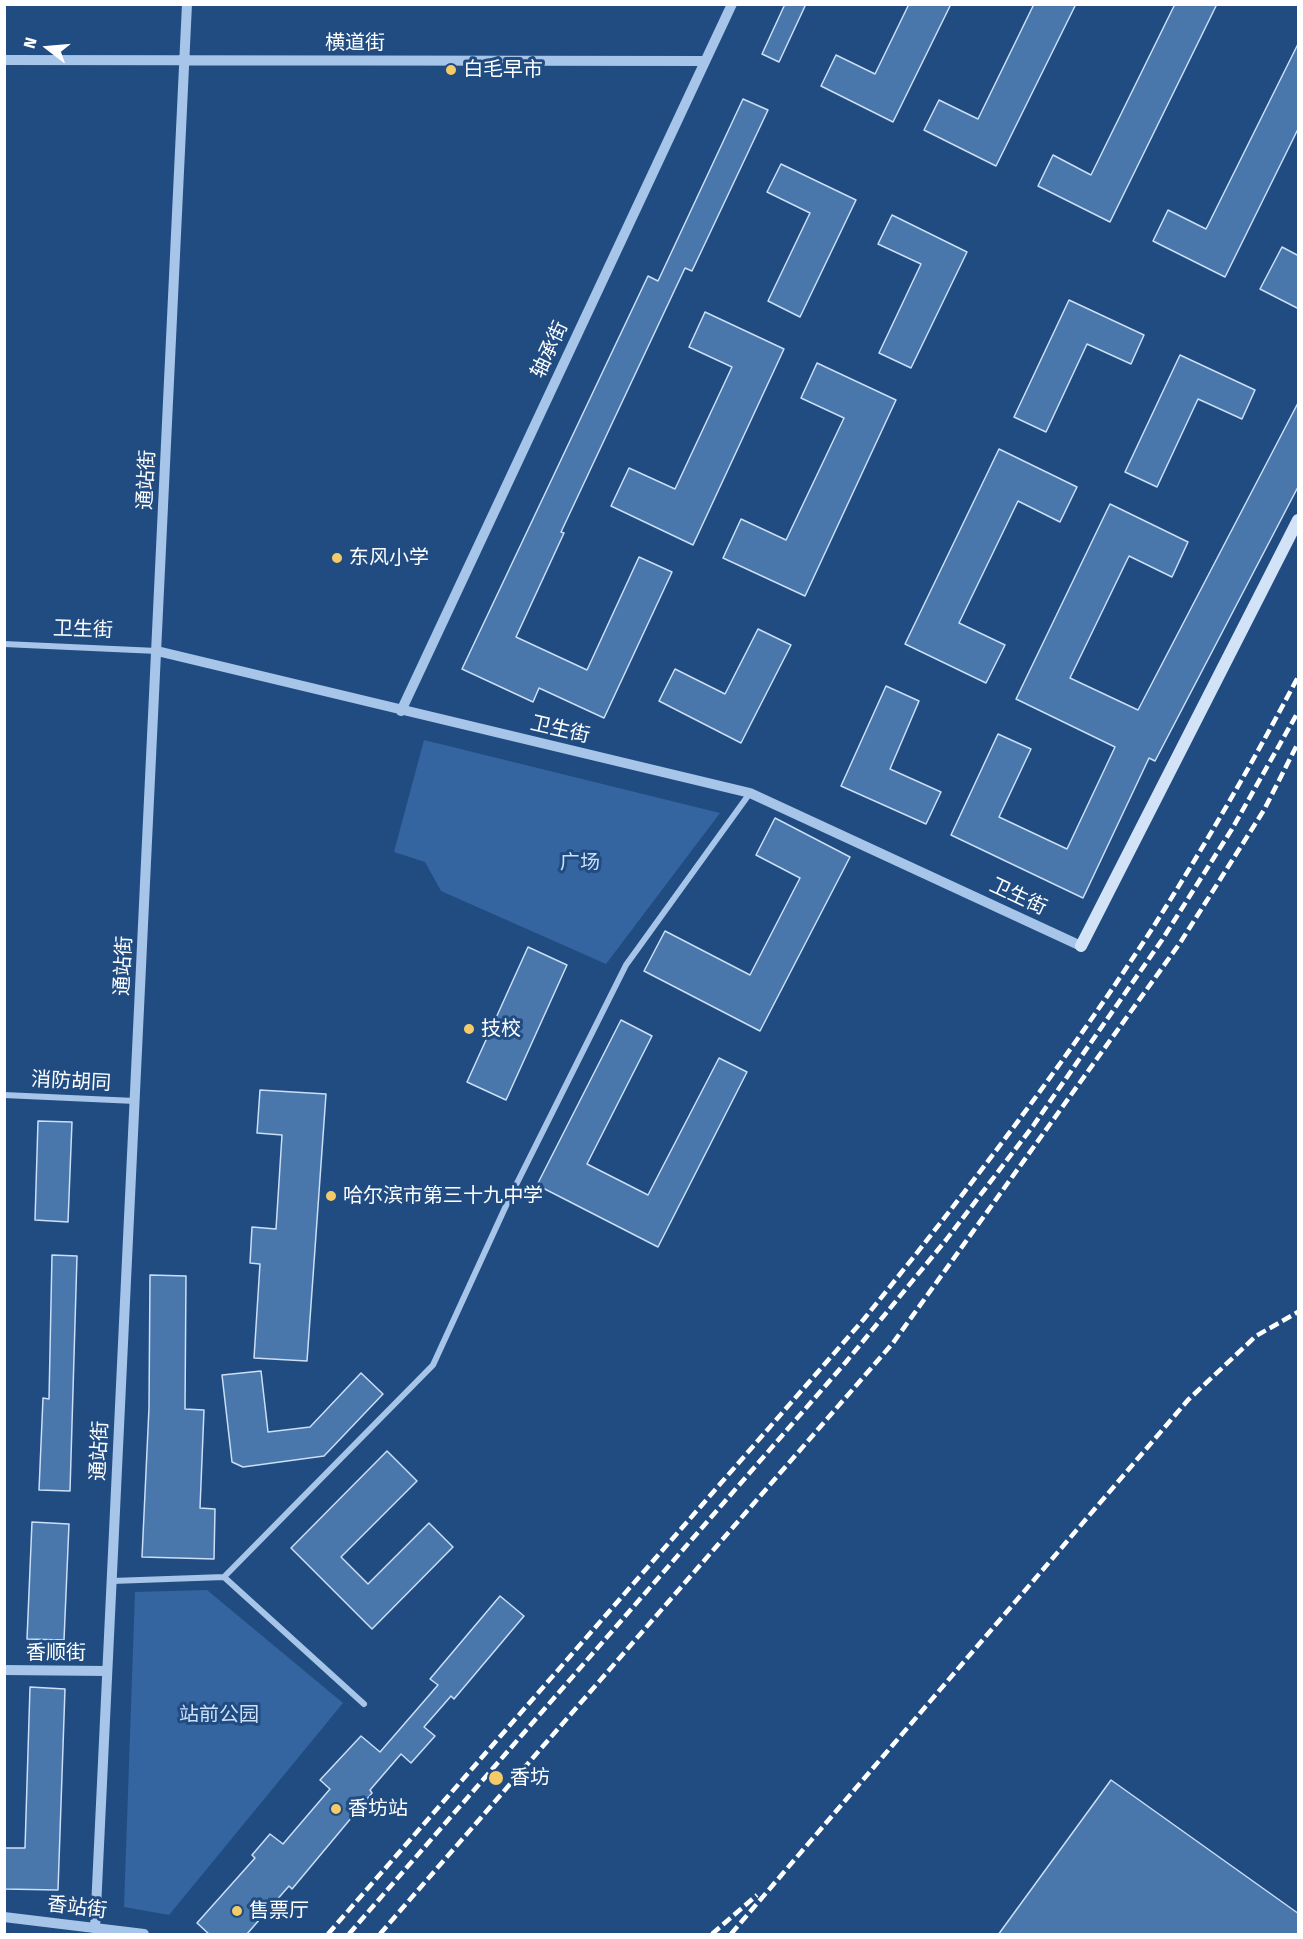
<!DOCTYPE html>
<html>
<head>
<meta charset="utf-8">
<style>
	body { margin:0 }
	#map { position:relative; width:1303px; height:1939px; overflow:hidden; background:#204c82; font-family:"Fira Sans",sans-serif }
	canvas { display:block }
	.frame { position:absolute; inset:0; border:6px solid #fff; pointer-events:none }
	.north { position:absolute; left:18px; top:18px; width:60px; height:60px; -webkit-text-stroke:4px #204c82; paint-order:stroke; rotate:286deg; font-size:16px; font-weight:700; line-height:24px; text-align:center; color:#fff }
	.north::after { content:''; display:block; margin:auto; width:21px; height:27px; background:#fff; clip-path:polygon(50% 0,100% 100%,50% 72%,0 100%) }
</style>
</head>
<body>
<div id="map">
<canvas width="1303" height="1939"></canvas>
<div class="frame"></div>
<div class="north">N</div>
</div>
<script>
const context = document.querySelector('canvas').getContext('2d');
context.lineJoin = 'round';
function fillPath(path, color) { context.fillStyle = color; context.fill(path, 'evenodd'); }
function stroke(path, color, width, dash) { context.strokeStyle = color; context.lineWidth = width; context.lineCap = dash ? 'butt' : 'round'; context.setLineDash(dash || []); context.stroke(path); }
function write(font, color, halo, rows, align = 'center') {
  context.font = font + ' "Fira Sans","Noto Sans SC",sans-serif'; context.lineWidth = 6; context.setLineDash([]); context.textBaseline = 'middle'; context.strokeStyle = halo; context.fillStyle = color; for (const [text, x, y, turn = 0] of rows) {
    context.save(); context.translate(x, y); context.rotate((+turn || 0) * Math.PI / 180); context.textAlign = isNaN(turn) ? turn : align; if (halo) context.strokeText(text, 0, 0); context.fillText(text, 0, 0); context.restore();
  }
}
const green = new Path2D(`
	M424 740 720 813 606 964 441 891 425 862 394 852Z
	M207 1590 343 1703 169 1915 124 1907 135 1592Z`);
const building = new Path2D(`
	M785 4H806L779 62 762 54Z
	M909 4H951L893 122 821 86 836 55 875 74Z
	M1034 4H1076L996 166 924 130 939 100 978 119Z
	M1175 4H1217L1110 222 1038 186 1053 155 1091 175Z
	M1299 42V127L1225 277 1153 241 1168 210 1206 229Z
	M743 99 768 110 692 271 685 268 561 532 564 533 516 637 587 670 639 557 672 572 604 718 539 688 533 702 462 669 648 276 658 281Z
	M781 164 856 200 800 317 768 301 810 213 767 192Z
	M892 215 967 252 911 368 879 353 921 264 878 244Z
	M1282 247 1299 256V309L1260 289Z
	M1069 300 1144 335 1131 364 1087 344 1046 432 1014 417Z
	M705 312 784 349 693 545 611 506 629 468 675 489 732 367 689 347Z
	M1180 355 1255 390 1242 419 1198 399 1157 487 1125 472Z
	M817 363 896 400 805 596 723 558 741 519 786 540 844 418 801 398Z
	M1299 401V485L1155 761 1149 758 1083 898 951 835 998 734 1031 749 999 817 1067 849 1115 747 1016 699 1110 504 1188 542 1172 577 1129 556 1070 678 1138 710Z
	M999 449 1077 487 1060 522 1018 501 959 623 1005 645 986 683 905 644Z
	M758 629 791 645 741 743 659 701 675 669 725 694Z
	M886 686 919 701 890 769 941 792 926 824 841 786Z
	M775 818 850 857 760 1031 644 971 665 931 750 975 800 878 756 855Z
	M528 947 567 965 506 1100 467 1082Z
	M621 1020 652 1036 587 1164 648 1195 719 1058 747 1072 658 1247 537 1185Z
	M260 1090 326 1094 307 1361 254 1358 260 1264 250 1263 252 1227 276 1229 282 1135 257 1133Z
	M38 1121 72 1122 68 1222 35 1220Z
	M52 1255 77 1256 70 1491 39 1490 43 1398 49 1399Z
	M150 1275 186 1276 185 1409 204 1410 200 1508 215 1509 214 1559 142 1557 149 1408Z
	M261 1371 268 1432 310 1427 361 1373 383 1394 324 1456 243 1467 232 1462 222 1375Z
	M387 1451 417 1481 341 1557 368 1584 429 1523 453 1547 372 1629 291 1548Z
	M32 1522 69 1524 64 1640 27 1639Z
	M500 1596 524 1616 454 1699 451 1696 424 1727 435 1736 411 1763 401 1754 370 1790 372 1793 292 1889 289 1886 246 1935H210L197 1923 255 1858 252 1855 270 1834 283 1844 330 1789 320 1780 361 1736 380 1752 438 1685 430 1679Z
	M30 1687 65 1689 58 1890 4 1889V1848H25Z
	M1111 1780 1299 1914V1935H998Z`);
const minor = new Path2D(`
	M4 644 157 651
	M4 1095 135 1101
	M224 1577 364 1704
	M112 1581 224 1577 433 1365 510 1197 626 965 750 793`);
const tertiary = new Path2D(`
	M4 60 705 61
	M157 651 750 793 1081 946
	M401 711 732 4
	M4 1670 107 1671
	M4 1917 144 1934
	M95 1929 187 4`);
const secondary = new Path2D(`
	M1081 946 1298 520`);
const rail = new Path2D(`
	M328 1934 864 1319C965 1194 1063 1066 1150 932 1203 849 1252 764 1298 677
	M349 1934 846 1362 946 1240 1033 1126 1162 940 1232 829 1298 712
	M380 1934 893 1343 1180 943 1264 810 1298 743
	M712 1934 757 1895
	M731 1934 1188 1400 1256 1336 1298 1312`);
const markers = [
	[451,70,6,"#f5cb68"],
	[337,558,6,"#f5cb68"],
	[469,1029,6,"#f5cb68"],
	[331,1196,6,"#f5cb68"],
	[496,1778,8,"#f5cb68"],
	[336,1809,6,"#f5cb68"],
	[237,1911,6,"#f5cb68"]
];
const streetNames = [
	["横道街",355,43],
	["轴承街",550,350,-65],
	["通站街",147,480,-87],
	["卫生街",83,630,2],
	["卫生街",560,730,13],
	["卫生街",1018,897,25],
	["通站街",124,966,-87],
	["消防胡同",71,1082,3],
	["通站街",100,1451,-87],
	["香顺街",56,1653],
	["香站街",77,1908,7]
];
const poiNames = [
	["白毛早市",463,70],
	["东风小学",349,558],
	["技校",481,1029],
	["哈尔滨市第三十九中学",343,1196],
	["香坊",510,1778],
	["香坊站",348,1809],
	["售票厅",249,1911]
];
const parkNames = [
	["广场",580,863],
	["站前公园",219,1715]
];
fillPath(green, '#3465a0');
fillPath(building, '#4976ab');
stroke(building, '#cbdff6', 1.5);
stroke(minor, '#a7c5e8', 6);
stroke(tertiary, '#a7c5e8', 10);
stroke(secondary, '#d2e2f7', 12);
stroke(rail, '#fff', 4.5, [10, 4.5]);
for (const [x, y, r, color] of markers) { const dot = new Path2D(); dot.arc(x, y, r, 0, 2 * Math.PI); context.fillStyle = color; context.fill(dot); stroke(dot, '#204c82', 2); }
write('20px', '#fff', '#204c82', streetNames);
write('20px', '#fff', '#204c82', poiNames, 'left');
write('20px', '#cbdff6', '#204c82', parkNames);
</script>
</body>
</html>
